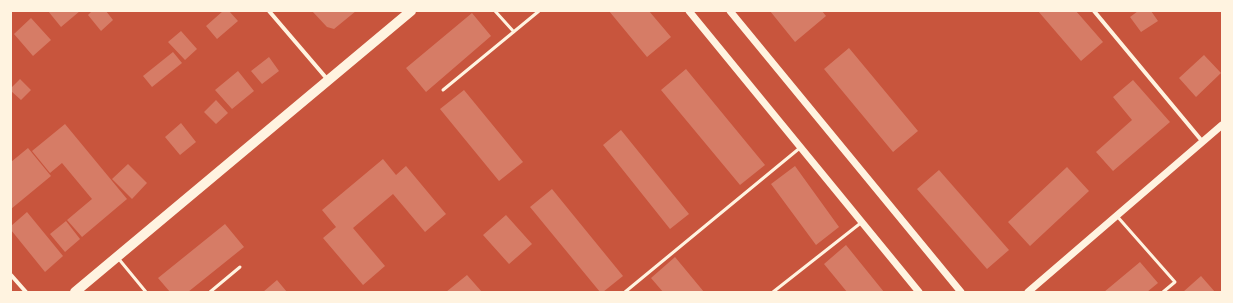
<!DOCTYPE html>
<html>
<head>
<meta charset="utf-8">
<style>
	body { margin:0 }
	#map { position:relative; width:1233px; height:303px; overflow:hidden; background:#c8553d; font-family:"Source Sans 3",sans-serif }
	canvas { display:block }
	.frame { position:absolute; inset:0; border:12px solid #fff3e0; pointer-events:none }
</style>
</head>
<body>
<div id="map">
<canvas width="1233" height="303"></canvas>
<div class="frame"></div>
</div>
<script>
const context = document.querySelector('canvas').getContext('2d');
context.lineJoin = 'round';
function fillPath(path, color) { context.fillStyle = color; context.fill(path, 'evenodd'); }
function stroke(path, color, width, dash) { context.strokeStyle = color; context.lineWidth = width; context.lineCap = dash ? 'butt' : 'round'; context.setLineDash(dash || []); context.stroke(path); }
const building = new Path2D(`
	M48 11H80L61 27Z
	M92 11H106L113 20 101 31 88 15Z
	M223 11H229L238 21 217 39 206 26Z
	M312 11H356L334 29 327 27Z
	M609 11H649L671 37 647 57Z
	M770 11H822L826 16 795 42Z
	M1038 11H1076L1103 42 1081 61Z
	M1138 11H1151L1158 21 1141 32 1130 17Z
	M472 13 491 36 426 92 406 68Z
	M31 18 51 40 33 56 14 34Z
	M181 31 197 49 185 60 168 42Z
	M849 48 918 131 893 152 824 69Z
	M173 52 182 63 152 87 143 76Z
	M1204 55 1221 73 1196 97 1179 78Z
	M269 57 279 71 262 84 251 71Z
	M686 69 765 165 740 185 661 90Z
	M238 71 254 91 232 109 215 90Z
	M20 79 31 90 21 100 11 91V88Z
	M1133 80 1170 122 1113 171 1096 152 1132 120 1113 97Z
	M464 90 523 162 499 181 440 109Z
	M216 100 228 113 216 124 204 112Z
	M181 123 196 142 180 155 165 137Z
	M65 124 127 199 82 237 67 220 92 199 62 163 50 173 32 151Z
	M621 130 689 214 670 229 603 145Z
	M28 148 51 176 11 209V162Z
	M383 159 396 175 406 166 446 214 425 232 393 194 353 228 385 266 363 285 323 238 336 227 322 210Z
	M128 164 147 183 132 199 112 179Z
	M795 166 839 227 816 245 771 184Z
	M1067 167 1089 191 1030 246 1008 222Z
	M939 170 1009 250 987 269 917 189Z
	M552 189 623 276 603 292H600L530 207Z
	M27 212 63 256 45 272 11 230V226Z
	M506 215 532 244 509 264 483 235Z
	M66 221 80 239 65 252 50 234Z
	M225 224 244 247 188 292H170L158 278Z
	M846 245 884 292H847L824 264Z
	M675 257 704 292H663L651 278Z
	M1140 262 1158 283 1147 292H1104Z
	M467 275 482 292H446Z
	M1201 276 1215 292H1183Z
	M277 280 287 292H263Z`);
const service = new Path2D(`
	M495 11 514 32
	M443 90 539 11
	M1116 215 1175 282 1163 292
	M118 258 146 292
	M210 292 240 267
	M625 292 801 147
	M773 292 862 222`);
const minor = new Path2D(`
	M269 11 328 80
	M1094 11 1202 141
	M11 275 26 292`);
const tertiary = new Path2D(`
	M689 11 919 292
	M730 11 961 292
	M1028 292 1222 125`);
const primary = new Path2D(`
	M75 292 411 11`);
fillPath(building, '#d67c66');
stroke(service, '#fff3e0', 3);
stroke(minor, '#fff3e0', 4);
stroke(tertiary, '#fff3e0', 7);
stroke(primary, '#fff3e0', 10);
</script>
</body>
</html>
